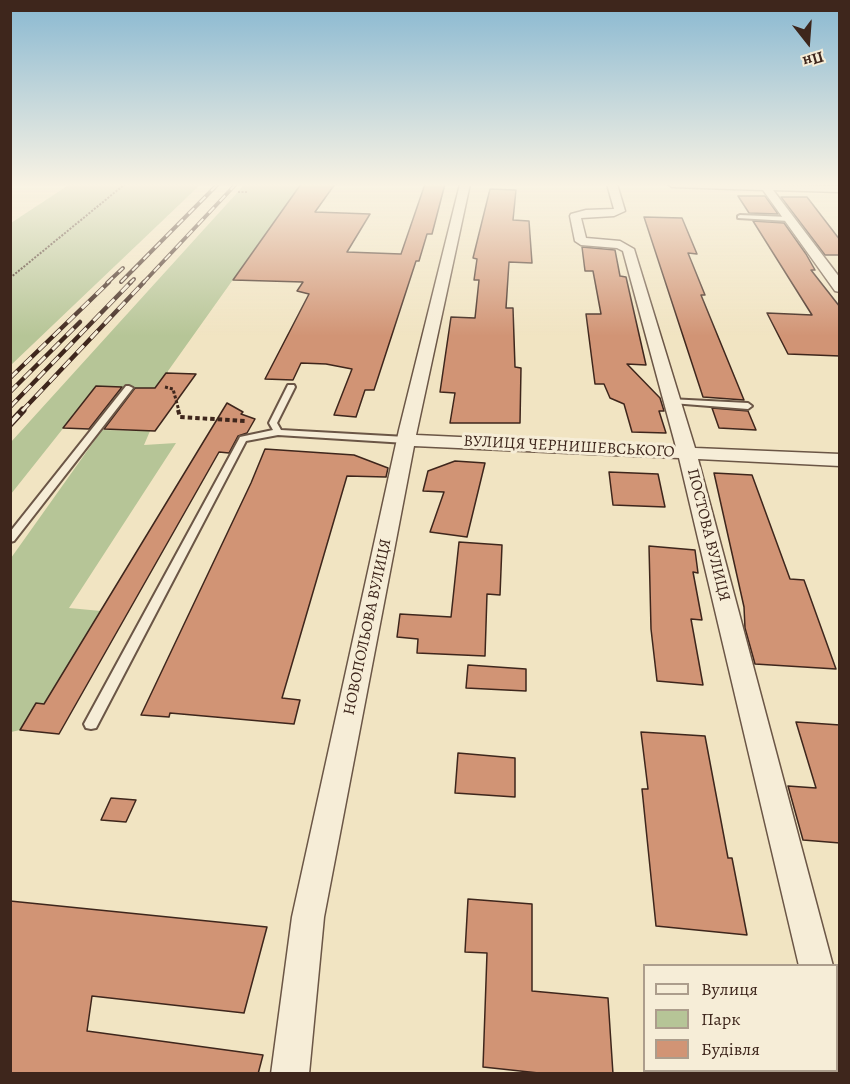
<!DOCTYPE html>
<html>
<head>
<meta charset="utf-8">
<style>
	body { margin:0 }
	#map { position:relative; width:850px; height:1084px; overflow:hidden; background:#f1e4c2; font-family:Alegreya,serif }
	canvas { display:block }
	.frame { position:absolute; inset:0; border:12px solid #3e261c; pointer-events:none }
	.legend { position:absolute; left:643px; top:964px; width:195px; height:108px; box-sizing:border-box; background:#f6edd7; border:2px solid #ac9d8c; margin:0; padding:8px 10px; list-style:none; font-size:18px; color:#3e261c }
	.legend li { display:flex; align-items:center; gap:12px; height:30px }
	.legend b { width:30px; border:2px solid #ac9d8c }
	.north { position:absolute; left:778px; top:12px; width:60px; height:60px; -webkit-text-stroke:4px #f6edd7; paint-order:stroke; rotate:163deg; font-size:16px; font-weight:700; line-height:24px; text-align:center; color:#3e261c }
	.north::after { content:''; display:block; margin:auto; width:21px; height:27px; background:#3e261c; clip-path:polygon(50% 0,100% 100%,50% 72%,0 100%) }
</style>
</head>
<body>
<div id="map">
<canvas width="850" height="1084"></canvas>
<div class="frame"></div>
<ul class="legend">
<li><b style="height:8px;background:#f6edd7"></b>Вулиця</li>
<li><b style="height:16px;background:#b6c597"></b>Парк</li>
<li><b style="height:16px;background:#d19475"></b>Будівля</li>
</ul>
<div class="north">Пн</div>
</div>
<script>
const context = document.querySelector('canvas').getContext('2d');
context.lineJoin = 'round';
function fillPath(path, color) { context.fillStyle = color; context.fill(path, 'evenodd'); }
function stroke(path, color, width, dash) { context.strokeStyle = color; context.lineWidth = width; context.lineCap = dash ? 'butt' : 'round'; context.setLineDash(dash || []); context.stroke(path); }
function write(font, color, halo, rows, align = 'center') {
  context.font = font + ' Alegreya,serif'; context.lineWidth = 6; context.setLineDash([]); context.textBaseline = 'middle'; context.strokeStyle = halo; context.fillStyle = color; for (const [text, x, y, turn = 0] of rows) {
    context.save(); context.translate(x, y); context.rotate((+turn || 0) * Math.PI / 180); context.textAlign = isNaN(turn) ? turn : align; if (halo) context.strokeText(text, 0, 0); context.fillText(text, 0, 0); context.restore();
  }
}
const green = new Path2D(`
	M70 184H201L11 365V223Z
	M245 184H301L168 371V383L159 389 96 387 11 494V442Z
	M102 430 150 431 144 445 176 443 69 608 101 611 44 704H36L20 730 11 732V558Z`);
const building = new Path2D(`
	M301 184H335L315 212 370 214 347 252 401 254 425 184H445L432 234H427L419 261H416L374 390H365L356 417 334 415 352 369 326 364 301 363 293 380 265 379 309 294 297 291 303 282 233 280Z
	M490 189 516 190 513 220 529 221 532 263 509 262 506 308H513L515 367 521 368 520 423H450L455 393 440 392 451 317 475 318 479 280H474L477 259 473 258Z
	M738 196H765L778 214 749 213Z
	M781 197H807L840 240V255H825Z
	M644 217 682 218 697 254 688 253 705 295H701L744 400 703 397Z
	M753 221 784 223 806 254 815 270H811L840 307V356L788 354 767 313 812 315Z
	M582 247 615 250 620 276 626 277 646 365 627 364 660 398 664 411H659L666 433 632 432 624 404 610 398 604 384H595L586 314H601L593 271H585Z
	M166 373 196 374 155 431 104 429 135 388H155Z
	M96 386 122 387 89 429 63 428Z
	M227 403 243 412 241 414 255 419 247 433 238 436 229 453 219 452 59 734 20 730 36 703 44 704Z
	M712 408 748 411 756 430 719 428Z
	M265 449 354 455 388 468 386 477 347 476 282 698 300 700 294 724 170 713 169 717 141 715 251 483Z
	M455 461 485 463 467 537 430 532 444 492 423 491 428 471Z
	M609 472 658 474 665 507 613 505Z
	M714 473 752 475 790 579 804 580 836 669 755 664 745 628 744 607Z
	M459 542 502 545 500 595 487 594 485 656 417 653 418 639 397 637 400 614 451 617Z
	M649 546 695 550 698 573 693 572 702 620 691 619 703 685 657 681 651 629Z
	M468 665 526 669V691L466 688Z
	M796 722 840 725V843L803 840 788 786 816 788Z
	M641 732 705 736 728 858H732L747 935 656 926 642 789H648Z
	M458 753 515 758V797L455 793Z
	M111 798 136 800 126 822 101 820Z
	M468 899 532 904V991L608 998 613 1074H548L483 1067 487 953 465 952Z
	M10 901 267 927 244 1013 92 996 87 1031 263 1055 258 1074H10Z`);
const pathFar2 = new Path2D(`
	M238 192H248
	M10 278 125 184`);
const pathFar1 = new Path2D(`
	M165 387 173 389 179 411`);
const path = new Path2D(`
	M178 410 180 417 246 421`);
const service = new Path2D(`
	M740 215 789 217 792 219 789 221 738 218V216Z
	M288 385H294L295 387 277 423 281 430 406 437 410 440 406 443 278 435 246 441 96 728 91 729 86 728 84 724 239 439 240 437 273 430 269 423Z
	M126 386H129L133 388 14 541 10 542V532Z
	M669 399 748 403 752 406 748 409 672 403 668 401Z`);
const minor = new Path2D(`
	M460 184H470L416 435 676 447 623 251 617 248 581 245 575 241 570 216 571 214 586 210 614 209 607 184H617L625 211 614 216 581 218 586 238 620 241 634 249 695 448 840 454V466L698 459 833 966H799L679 458 414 446 324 917 309 1074H271L292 917 399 430Z
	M667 184 840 186V192L773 190 840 278V292L835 291 763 190 672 187Z
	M836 1030 840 1031V1074H828L826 1070H836Z`);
const railFar2 = new Path2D(`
	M121 282 218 184
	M107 283 123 268
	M130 283 134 279
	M143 283 236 184`);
const railFar1 = new Path2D(`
	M10 378 109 282
	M10 392 80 322
	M10 407 131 282
	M22 411 144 282`);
const rail = new Path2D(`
	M10 424 23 410`);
const streetNames = [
	["ВУЛИЦЯ ЧЕРНИШЕВСЬКОГО",569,447,3],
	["ПОСТОВА ВУЛИЦЯ",708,535,76],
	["НОВОПОЛЬОВА ВУЛИЦЯ",368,627,-78]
];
fillPath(green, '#b6c597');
fillPath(building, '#d19475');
stroke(building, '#3e261c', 1.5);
stroke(service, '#6b5646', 4);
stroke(minor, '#6b5646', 3);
stroke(pathFar2, '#3e261c', 2, [2, 1.5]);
stroke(pathFar1, '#3e261c', 3, [3, 2]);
stroke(path, '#3e261c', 4, [4.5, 3]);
fillPath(service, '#f6edd7');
fillPath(minor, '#f6edd7');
stroke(railFar2, '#3e261c', 4);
stroke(railFar1, '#3e261c', 4.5);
stroke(rail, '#3e261c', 7);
stroke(railFar2, '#f6edd7', 2, [8]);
stroke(railFar1, '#f6edd7', 3, [10]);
stroke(rail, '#f6edd7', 4.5, [13]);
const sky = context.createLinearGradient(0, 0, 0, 336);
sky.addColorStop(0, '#89b8d1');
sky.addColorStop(0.55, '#f9f3e4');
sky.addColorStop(1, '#f9f3e400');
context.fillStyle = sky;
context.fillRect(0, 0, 850, 336);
write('16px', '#3e261c', '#f6edd7', streetNames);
</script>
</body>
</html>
